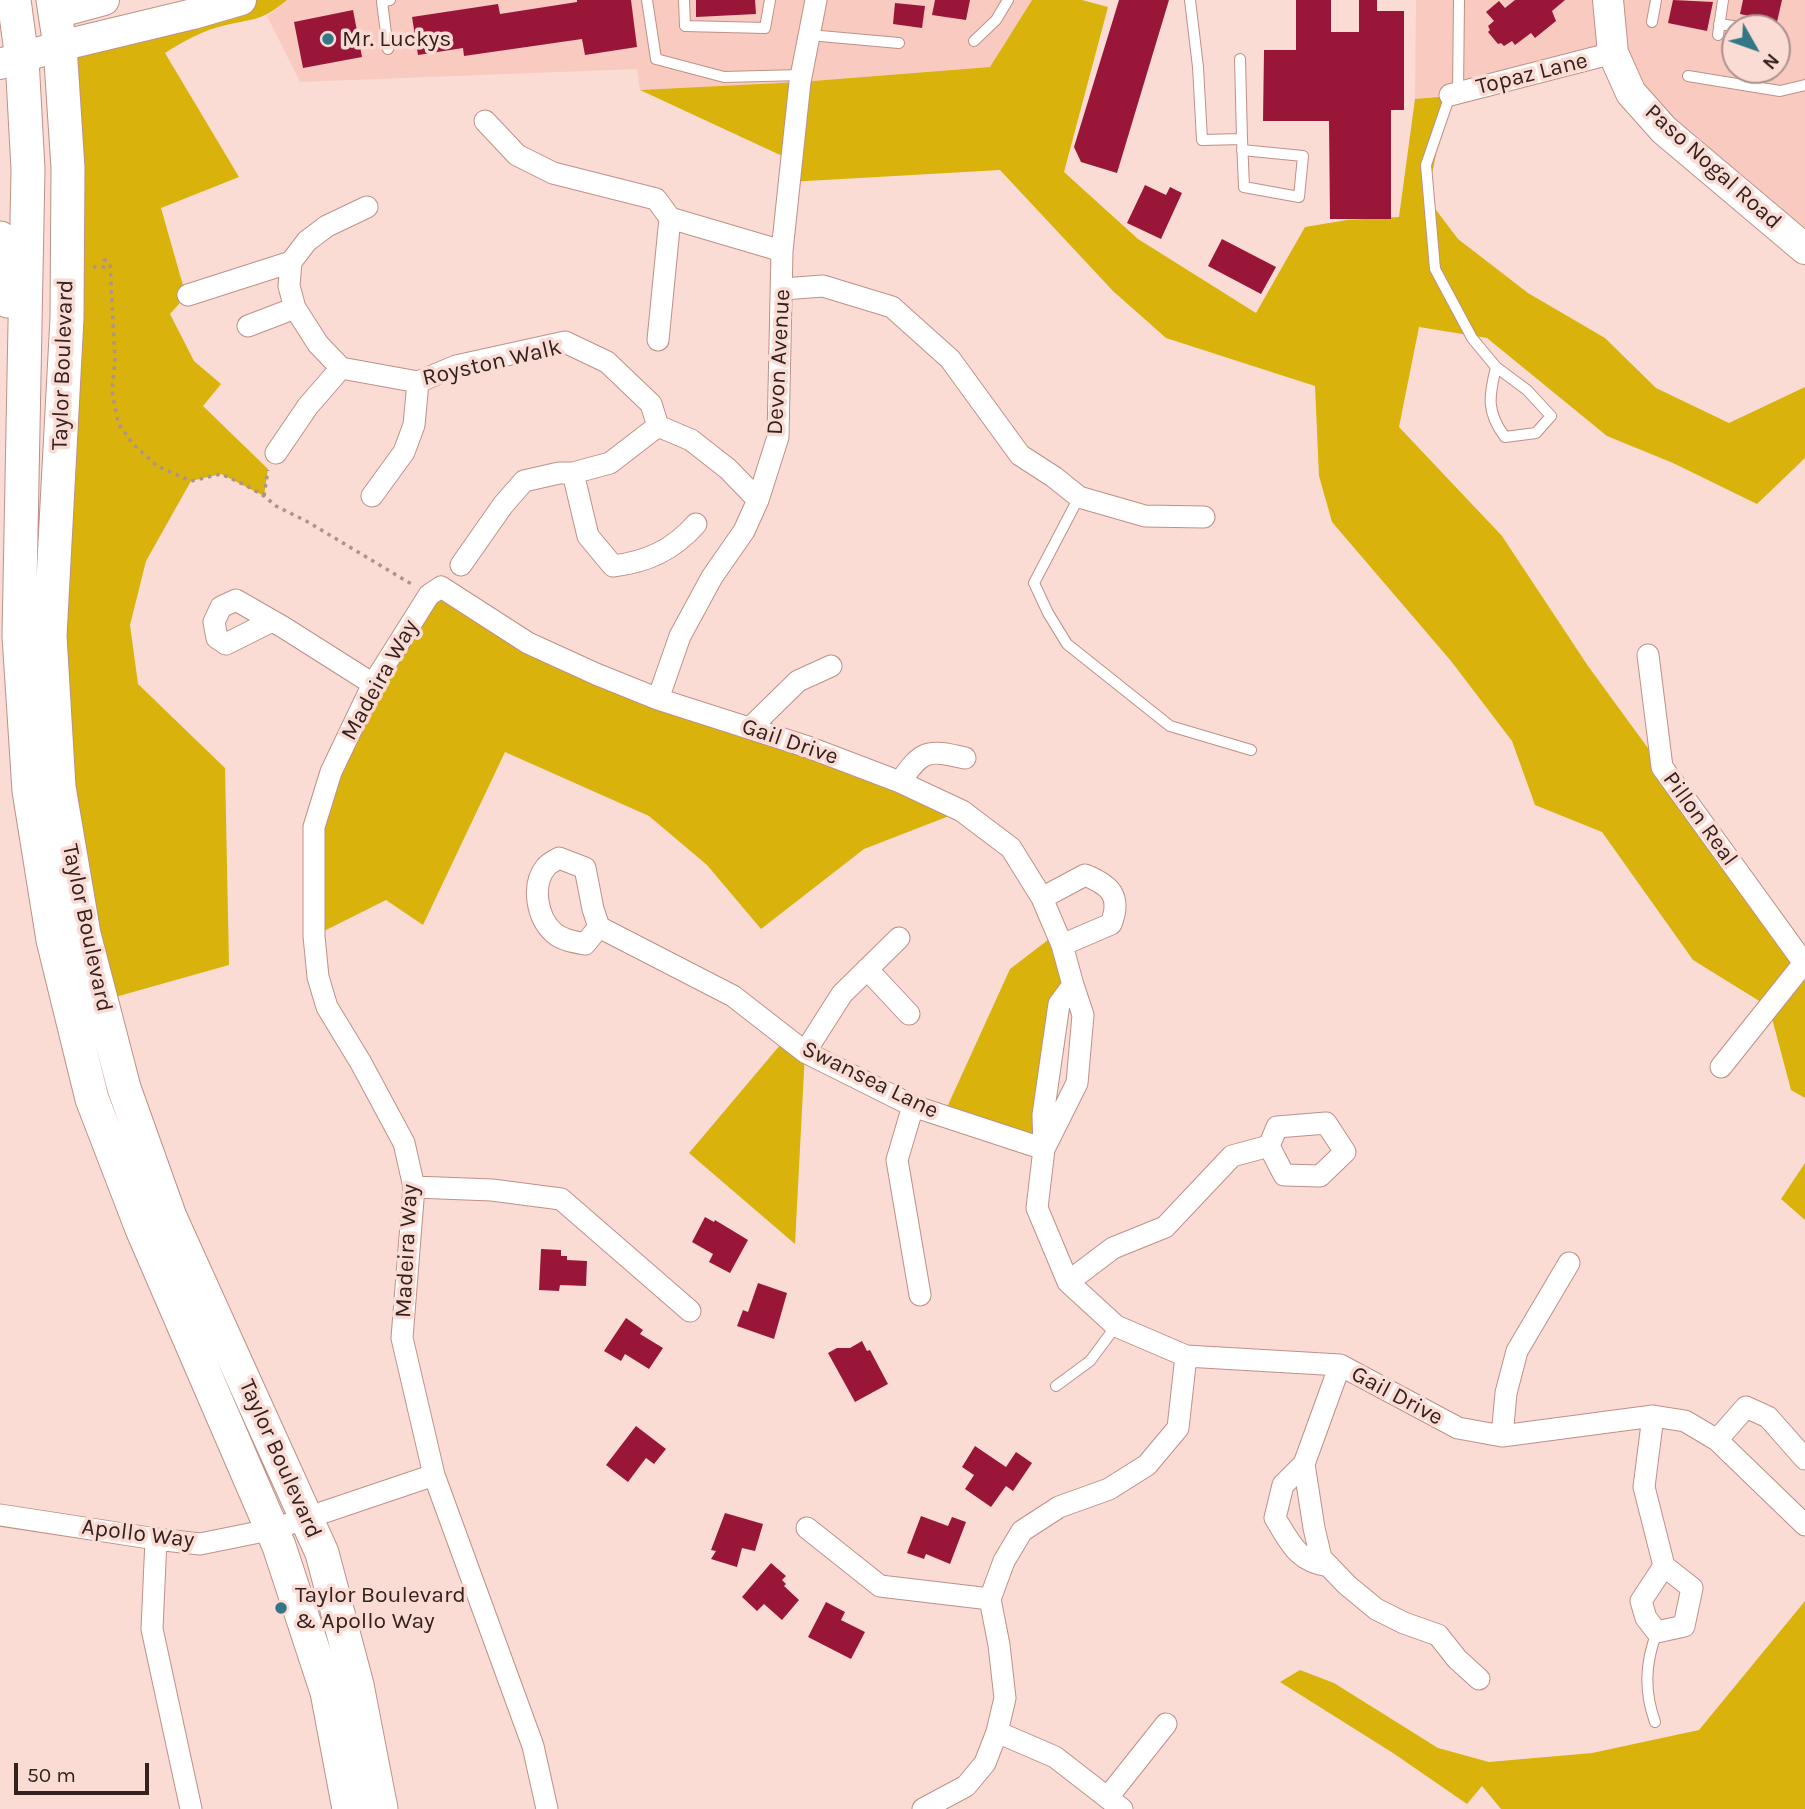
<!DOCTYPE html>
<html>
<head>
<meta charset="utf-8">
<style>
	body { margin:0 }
	#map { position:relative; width:1805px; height:1809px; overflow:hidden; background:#fadcd5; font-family:Karla,sans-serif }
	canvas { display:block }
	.north { position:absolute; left:1721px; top:14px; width:70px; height:70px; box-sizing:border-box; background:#fadcd5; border:2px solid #ab928c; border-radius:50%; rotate:130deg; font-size:19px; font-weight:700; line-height:28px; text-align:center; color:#34221e }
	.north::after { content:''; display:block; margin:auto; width:24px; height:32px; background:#327785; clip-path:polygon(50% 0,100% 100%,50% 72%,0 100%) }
	.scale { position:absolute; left:14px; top:1763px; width:135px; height:32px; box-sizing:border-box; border:4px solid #34221e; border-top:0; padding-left:9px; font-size:21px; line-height:24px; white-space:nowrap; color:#34221e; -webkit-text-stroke:5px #fadcd5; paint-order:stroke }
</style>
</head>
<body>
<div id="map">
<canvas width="1805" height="1809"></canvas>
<div class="north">N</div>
<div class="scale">50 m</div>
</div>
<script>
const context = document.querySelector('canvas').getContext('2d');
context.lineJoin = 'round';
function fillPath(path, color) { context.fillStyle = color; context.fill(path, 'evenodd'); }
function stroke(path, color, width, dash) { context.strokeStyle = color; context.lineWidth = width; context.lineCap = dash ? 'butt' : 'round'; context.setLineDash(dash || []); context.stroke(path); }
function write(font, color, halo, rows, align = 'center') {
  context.font = font + ' Karla,sans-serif'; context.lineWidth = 7; context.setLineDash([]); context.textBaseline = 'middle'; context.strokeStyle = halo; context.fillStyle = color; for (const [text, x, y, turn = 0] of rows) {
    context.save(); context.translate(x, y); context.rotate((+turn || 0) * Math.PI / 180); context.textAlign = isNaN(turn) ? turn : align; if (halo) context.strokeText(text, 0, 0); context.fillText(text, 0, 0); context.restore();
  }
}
const built = new Path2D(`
	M287 0H1032L990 67 800 82 640 90 637 69 300 82 267 16Z
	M1416 0H1805V249L1713 169 1613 54 1450 95 1415 99ZM1735 28H1777V70H1735Z`);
const green = new Path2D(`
	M241 0H287C261 21 257 18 226 25 203 30 184 41 165 53L239 177 161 208 186 296 170 314 194 361 221 384 203 406 268 469 264 496 221 474 191 481 146 561 130 625 138 684 225 768 229 965 101 1001 59 787 60 46Z
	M1032 0H1082L1108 7 1064 172 1138 239 1256 313 1305 227 1347 220 1399 217 1415 99 1448 96 1427 198 1458 239 1528 293 1605 338 1656 388 1729 423 1805 387V458L1757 504 1673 463 1607 436 1487 338 1419 327 1399 427 1502 536 1588 666 1805 963V1098L1791 1090 1769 1007 1693 960 1602 832 1535 805 1512 741 1451 661 1332 522 1319 476 1315 386 1166 338 1113 291 1000 170 789 182 791 160 640 90 800 82 990 67Z
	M441 587 528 643 962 811 864 849 761 929 707 865 649 816 505 752 423 925 386 900 314 936V827L331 772Z
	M1057 933 1073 985 1044 1149 943 1116 1010 969Z
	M786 1038 805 1052 795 1244 689 1153Z
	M1805 1163V1220L1781 1199Z
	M1805 1601V1809H1501L1482 1786 1467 1804 1393 1753 1280 1682 1300 1670 1334 1683 1438 1748 1489 1762 1592 1753 1699 1730Z`);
const building = new Path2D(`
	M577 0H631L637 47 585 55 582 39 464 56 463 48 418 55 412 17 498 4 500 14 577 2Z
	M696 0H755L756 14 696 17Z
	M935 0H970L966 20 932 15Z
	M1119 0H1169L1117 173 1081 162 1074 147Z
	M1296 0H1331V32H1359V0H1377V11H1404V110H1391V219H1330L1329 121H1263L1264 50H1296Z
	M1515 0H1565L1552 11 1556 21 1535 38 1531 33 1515 45 1512 41 1504 46 1501 43 1498 44 1488 32 1490 30 1488 26 1494 21 1486 12 1499 1 1505 8Z
	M1673 0 1713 2 1707 31 1668 23Z
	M1743 0H1782L1777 22 1740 14Z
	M895 3 925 6 922 28 893 24Z
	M353 10 362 57 303 68 294 22Z
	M1145 185 1166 195 1170 187 1182 193 1161 239 1127 223Z
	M1222 239 1276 267 1261 294 1208 266Z
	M705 1217 714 1222 715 1220 748 1240 730 1273 709 1262 713 1254 692 1242Z
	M541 1249 561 1250V1256H567V1260L587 1261 586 1286 560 1285 559 1291 539 1290Z
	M758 1283 787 1293 774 1339 737 1326 743 1310 748 1312Z
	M626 1318 643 1330 640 1334 663 1348 649 1369 625 1354 621 1361 604 1351Z
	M862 1341 867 1351 870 1350 888 1384 855 1402 828 1353 837 1348H850Z
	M636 1426 666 1449 654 1464 646 1458 628 1482 606 1465Z
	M975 1446 1006 1467 1016 1452 1032 1463 1013 1491 1006 1486 991 1507 965 1489 974 1475 962 1467Z
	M725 1513 763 1524 755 1551 742 1548 737 1567 711 1559 716 1551 711 1550Z
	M921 1516 948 1526 952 1517 966 1522 950 1564 926 1554 924 1559 907 1553Z
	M771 1563 786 1576 782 1580 786 1584 784 1586 799 1600 782 1620 764 1604 757 1611 742 1597Z
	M826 1602 845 1612 841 1620 865 1632 851 1659 808 1637Z`);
const path = new Path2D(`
	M104 259 110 264 115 360 112 391 118 423 133 444 157 466 191 481 221 474 245 485 264 496 276 506 308 522 413 585
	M93 267H104V259
	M264 496 268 470`);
const lane = new Path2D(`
	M647 0 656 59 724 77 801 75
	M684 0 685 26 765 28 770 0
	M1190 0 1198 67 1202 140 1242 139 1240 59
	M1652 22 1656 0
	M1719 24 1747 28
	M809 35 899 43
	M1718 35 1723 0
	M974 41 996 20 1008 0
	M388 49 382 2 390 0
	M1688 76 1780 91 1805 85
	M1458 93 1459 0
	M1450 95 1426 165 1435 269 1472 338 1496 367 1527 390 1551 416 1536 433 1505 437C1486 412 1489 396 1496 367
	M1242 150 1303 156 1299 197 1244 187 1242 139
	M1079 497 1034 583 1048 613 1067 644 1170 726 1251 750
	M1056 1386 1090 1361 1116 1326
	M1655 1722C1644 1691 1645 1663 1657 1632`);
const street = new Path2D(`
	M1450 95 1613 53
	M485 121 517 155 553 173 656 199 670 218
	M367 207 327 226 307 241 291 262 289 286 295 308 318 344 341 368 418 382 456 366 565 342 607 362 651 404 658 426
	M783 289 823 286 892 307 950 359 1020 455 1054 477 1079 497 1145 516 1204 517
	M188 295 291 262
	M248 326 295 308
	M658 340 670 218 782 251
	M276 453 308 406 341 368
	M573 473 588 536 613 566C647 562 673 550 696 524
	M372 496 404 452 414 425 418 382
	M461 565 503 505 524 481 559 473H573L610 463 658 426 691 440 728 469 758 500
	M270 622 226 644 217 638 214 622 221 607 236 600 283 627 373 684
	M1648 655 1662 767 1804 963 1721 1067
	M658 699 680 636 712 577 744 531 758 500 778 437 782 251 800 82 816 0
	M750 728 798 681 831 666
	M900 782C922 750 927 749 965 758
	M1042 898 1085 875C1110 885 1122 896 1111 924L1062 945
	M599 927 585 944C574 942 562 940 554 933 537 918 531 885 546 867 549 863 556 860 559 858L585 868 593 909 599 927 733 996 805 1052 913 1106 1044 1149
	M867 969 909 1014
	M805 1052 842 994 899 938
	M913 1106 897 1160 920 1295
	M1326 1123 1345 1152 1320 1176 1284 1175 1269 1146 1277 1127Z
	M1044 1149 1077 1083 1083 1015 1073 985 1059 1004 1043 1115 1044 1149 1037 1208 1068 1282 1116 1326 1186 1356 1340 1365 1458 1428 1502 1436 1653 1416 1685 1421 1717 1440 1805 1525
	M414 1187 492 1190 561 1199 690 1311
	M1068 1282 1113 1248 1165 1227 1232 1156 1269 1146
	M1340 1365 1304 1464 1314 1528 1321 1558 1347 1585 1376 1609 1404 1623 1438 1635 1457 1659 1479 1679
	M1653 1416 1644 1487 1664 1566 1692 1588 1684 1626 1657 1632 1646 1618 1641 1601 1664 1566
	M1502 1436 1506 1393 1517 1351 1569 1263
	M1717 1440 1746 1407 1768 1417 1805 1459
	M1304 1464 1283 1485 1275 1518C1290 1542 1297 1562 1329 1566
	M0 1515 156 1539 200 1544 274 1529 434 1475
	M807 1528 880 1586 990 1599
	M156 1539 152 1629 191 1809
	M997 1732 1055 1757 1122 1809
	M1108 1797 1166 1724
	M547 1809 533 1746 434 1475 402 1338 414 1187 404 1143 361 1063 327 1007 318 977 314 936V827L331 772 373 684 429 595 441 587 528 643 596 674 658 699 808 747 900 782 962 811 1011 848 1042 898 1062 945 1073 985
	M923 1809 966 1786 985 1763 997 1732 1005 1698 999 1645 990 1599 1004 1561 1022 1531 1059 1507 1109 1489 1147 1465 1178 1428 1186 1356`);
const secondary = new Path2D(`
	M1608 0 1613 53 1631 93 1664 130 1805 249
	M56 13 104 0
	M0 64 60 46 193 14 241 0`);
const primary = new Path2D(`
	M14 0 22 59 28 169 19 636 29 791 53 940 92 1099 142 1229 279 1546 327 1692 349 1809
	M53 0 60 46 68 168 67 318 50 636 59 787 84 934 124 1088 170 1217 322 1553 357 1685 381 1809
	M0 238 8 301`);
const markers = [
	[328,39,7,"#327785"],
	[281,1608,7,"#327785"]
];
const poiNames = [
	["Mr. Luckys",342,39],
	["Taylor Boulevard",295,1595],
	["& Apollo Way",295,1621]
];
const streetNames = [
	["Topaz Lane",1532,74,-14],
	["Paso Nogal Road",1713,167,42],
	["Devon Avenue",779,362,-87],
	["Royston Walk",492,363,-13],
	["Taylor Boulevard",63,365,-88],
	["Madeira Way",380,680,-61],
	["Gail Drive",790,742,19],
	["Pillon Real",1700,819,54],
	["Taylor Boulevard",87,928,78],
	["Swansea Lane",870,1080,26],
	["Madeira Way",407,1251,-87],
	["Gail Drive",1397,1396,28],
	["Taylor Boulevard",280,1459,66],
	["Apollo Way",138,1534,7]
];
fillPath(built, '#f9cac0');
fillPath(green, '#d9b20b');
fillPath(building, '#991639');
stroke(lane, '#bf9086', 12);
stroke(street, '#bf9086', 23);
stroke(secondary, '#bf9086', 32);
stroke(primary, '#bf9086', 35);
stroke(path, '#ac938d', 3.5, [3.5, 5]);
stroke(lane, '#fff', 10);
stroke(street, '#fff', 21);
stroke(secondary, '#fff', 30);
stroke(primary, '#fff', 33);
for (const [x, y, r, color] of markers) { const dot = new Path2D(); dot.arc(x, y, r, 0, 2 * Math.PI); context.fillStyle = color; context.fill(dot); stroke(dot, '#fadcd5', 2.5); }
write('23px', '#34221e', '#fadcd5', poiNames, 'left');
write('23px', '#34221e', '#fadcd5', streetNames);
</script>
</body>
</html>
